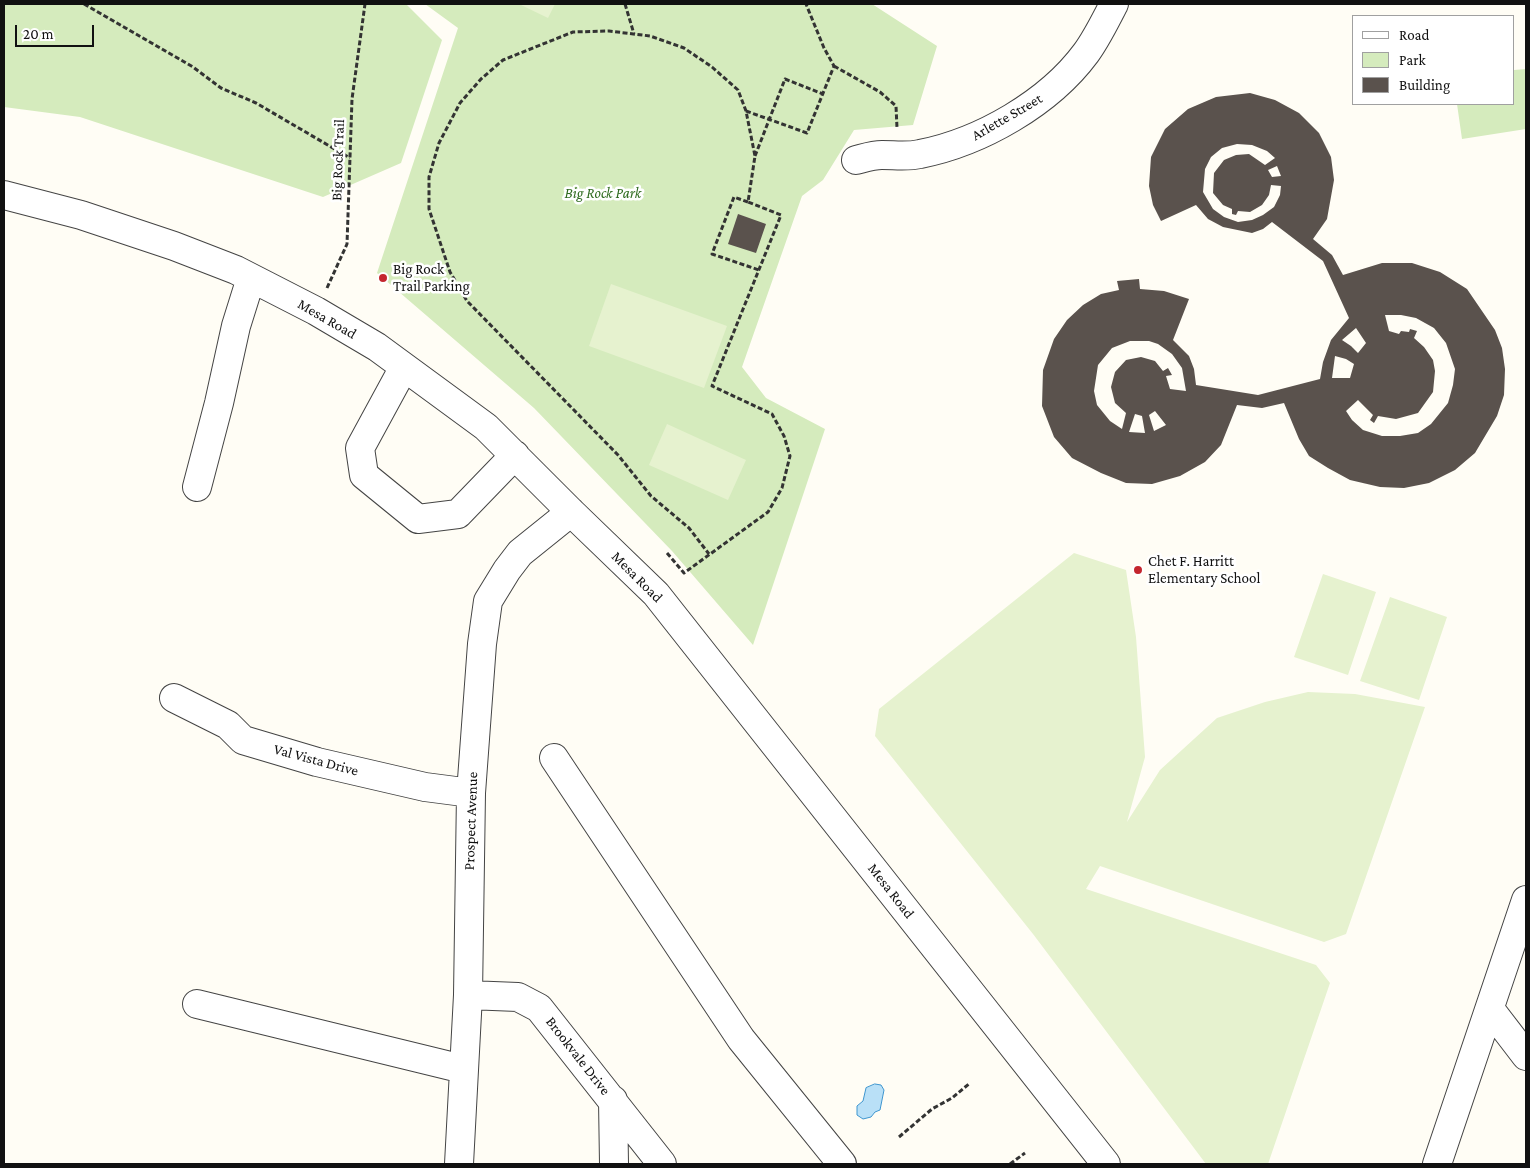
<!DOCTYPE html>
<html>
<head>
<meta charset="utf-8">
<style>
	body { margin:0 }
	#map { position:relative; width:1530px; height:1168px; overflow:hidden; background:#fffdf5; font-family:"Crimson Pro",serif }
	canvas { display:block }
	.frame { position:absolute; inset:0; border:5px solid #111; pointer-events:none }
	.legend { position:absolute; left:1352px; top:15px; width:162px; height:90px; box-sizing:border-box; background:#fff; border:1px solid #a0a0a0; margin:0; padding:6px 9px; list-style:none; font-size:15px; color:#111 }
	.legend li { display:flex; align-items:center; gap:10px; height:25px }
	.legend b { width:25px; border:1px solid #a0a0a0 }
	.scale { position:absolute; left:15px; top:25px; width:79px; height:22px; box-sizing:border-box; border:2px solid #111; border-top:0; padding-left:6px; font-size:15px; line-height:18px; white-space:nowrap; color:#111; -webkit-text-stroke:4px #fff; paint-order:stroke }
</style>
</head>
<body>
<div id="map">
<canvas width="1530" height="1168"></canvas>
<div class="frame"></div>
<ul class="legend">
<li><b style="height:6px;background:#fff"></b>Road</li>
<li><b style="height:14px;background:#d5ebbd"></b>Park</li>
<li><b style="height:14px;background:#5a524d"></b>Building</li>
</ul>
<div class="scale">20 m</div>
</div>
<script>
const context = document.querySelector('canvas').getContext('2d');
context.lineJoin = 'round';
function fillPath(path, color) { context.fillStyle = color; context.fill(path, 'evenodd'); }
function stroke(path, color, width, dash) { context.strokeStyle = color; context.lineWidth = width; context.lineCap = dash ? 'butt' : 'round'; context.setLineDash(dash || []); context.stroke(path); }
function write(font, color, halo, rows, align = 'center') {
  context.font = font + ' "Crimson Pro",serif'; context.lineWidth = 5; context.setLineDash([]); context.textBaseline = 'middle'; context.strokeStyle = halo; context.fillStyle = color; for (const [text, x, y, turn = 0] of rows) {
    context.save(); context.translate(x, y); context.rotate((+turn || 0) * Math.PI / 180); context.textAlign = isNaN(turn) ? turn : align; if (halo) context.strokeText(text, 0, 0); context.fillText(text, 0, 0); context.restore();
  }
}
const green = new Path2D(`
	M4 4H406L442 40 401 163 323 197 80 117 4 107Z
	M425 4H872L937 46 913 125 854 130 823 180 802 196 742 367 766 398 825 429 753 645 672 551 534 408 377 273 458 28Z
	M1526 69V129L1462 139 1457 104H1514V70Z`);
const pitch = new Path2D(`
	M519 4H555L548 18Z
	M611 284 727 326 704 388 589 346Z
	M667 424 746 460 728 500 649 465Z
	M1074 553 1126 570 1136 637 1145 757 1127 822 1160 770 1217 718 1265 702 1308 692 1355 694 1425 707 1346 934 1324 942 1100 866 1086 889 1316 965 1330 983 1268 1164H1206L1033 934 875 736 879 709Z
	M1323 574 1376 592 1348 675 1294 657Z
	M1390 597 1447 617 1419 700 1360 681Z`);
const water = new Path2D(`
	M875 1084 881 1085 884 1090 880 1110 875 1112 871 1117 863 1119 857 1115V1106L863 1101 866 1088Z`);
const building = new Path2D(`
	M1250 93 1275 100 1299 113 1319 133 1331 157 1334 180 1327 219 1313 239 1332 255 1343 275 1382 263H1412L1440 272 1467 289 1495 330 1502 348 1505 369 1504 395 1497 416 1475 453 1455 470 1429 483 1404 488 1380 487 1350 480 1328 468 1309 456 1299 439 1284 403 1262 408 1237 405 1221 445 1205 462 1180 476 1152 484 1126 483 1101 473 1072 458 1054 437 1042 406 1043 370 1054 339 1067 320 1083 305 1101 294 1119 290 1117 281 1139 279 1140 289 1164 291 1189 299 1173 340 1189 356 1194 369 1196 385 1258 395 1320 379 1323 362 1331 340 1349 318 1323 261 1272 222 1263 229 1252 233 1223 227 1208 219 1196 205 1161 221 1153 205 1149 186 1151 157 1165 129 1188 109 1216 97ZM1237 144 1252 145 1267 151 1275 158 1265 165 1249 154 1236 155 1224 160 1214 173 1213 193 1223 205 1232 209V214L1236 215 1238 211 1250 212 1262 205 1269 195 1271 185 1281 186 1280 195 1274 207 1263 215 1252 220 1238 222 1224 217 1213 209 1203 192 1205 169 1211 157 1222 148ZM1277 166 1281 176 1272 177 1268 170ZM1385 315H1401L1416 318 1434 328 1446 343 1455 369 1453 385 1448 403 1431 424 1418 433 1400 436H1382L1363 430 1352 420 1346 411 1358 400 1373 415 1370 420 1374 423 1378 416 1396 419 1418 413 1433 392 1435 371 1433 360 1424 347 1414 338 1417 331 1410 329 1409 332 1401 331 1399 334 1389 331ZM1356 328 1366 343 1358 353 1351 346 1342 340ZM1130 341H1149L1158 344 1172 354 1182 368 1186 391 1170 389 1166 376 1172 375 1168 368 1163 371 1155 361 1141 357 1126 360 1115 372 1111 387 1115 403 1126 413 1122 429 1110 421 1097 405 1094 391 1098 365 1112 348ZM1335 356 1346 359 1354 364 1350 378H1332ZM1155 411 1166 425 1154 431 1149 415ZM1135 414 1142 416 1145 433 1129 432Z
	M738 214 766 224 756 253 728 244Z`);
const path = new Path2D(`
	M84 4 193 67 221 88 256 103 350 158
	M625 4 634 34
	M834 66 880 92 896 106 897 128
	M746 111 807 133 834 66 824 48 806 4
	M755 156 785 79 823 94
	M748 202 734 197 712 254 759 270
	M327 288 347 244 352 99 365 4
	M667 553 684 573 768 512 782 488 790 456 784 436 772 414 712 386 781 215 748 202 755 156 746 111 738 90 712 67 684 48 650 36 609 31 573 32 503 60 481 79 460 103 439 143 429 177V209L450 272 467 301 618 455 651 496 689 528 709 554
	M899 1137 932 1109 952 1098 970 1083
	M1010 1164 1025 1153`);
const minor = new Path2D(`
	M856 160C864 158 873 155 882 155 895 155 907 157 920 154 981 142 1049 103 1086 53 1097 38 1105 21 1114 4
	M4 195 81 215 174 246 236 270 316 311 377 347 486 427 571 512 656 594 1106 1164
	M404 367 360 448 364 475 418 519 458 514 515 455
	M197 487 219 403 236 326 251 278
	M174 698 228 725 243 740 317 762 425 787 471 793
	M554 758 741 1039 842 1164
	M468 995 518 997 539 1008 662 1164
	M197 1004 463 1069
	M1490 1009 1526 1056
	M613 1100 614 1164
	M459 1164 468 995 471 793 482 644 488 601 507 570 520 553 571 512
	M1437 1164 1526 900`);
const markers = [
	[383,278,5,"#c4262e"],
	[1138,570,5,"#c4262e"]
];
const streetNames = [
	["Arlette Street",1007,117,-30],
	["Big Rock Trail",338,160,-88],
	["Mesa Road",327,319,30],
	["Mesa Road",637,577,45],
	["Val Vista Drive",316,760,15],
	["Prospect Avenue",471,821,-88],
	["Mesa Road",891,891,52],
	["Brookvale Drive",578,1056,52]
];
const parkNames = [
	["Big Rock Park",603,193]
];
const poiNames = [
	["Big Rock",393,269],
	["Trail Parking",393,286],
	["Chet F. Harritt",1148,561],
	["Elementary School",1148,578]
];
fillPath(green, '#d5ebbd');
fillPath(pitch, '#e6f2cf');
fillPath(water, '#b9e0f7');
stroke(water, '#3f96cf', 1);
fillPath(building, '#5a524d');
stroke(minor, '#444', 30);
stroke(path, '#333', 3, [5, 2.5]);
stroke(minor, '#fff', 28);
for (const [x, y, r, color] of markers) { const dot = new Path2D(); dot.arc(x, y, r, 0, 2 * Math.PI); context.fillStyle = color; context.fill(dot); stroke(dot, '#fff', 2); }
write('15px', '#111', '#fff', streetNames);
write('italic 15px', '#2f6b1f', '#fff', parkNames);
write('15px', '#111', '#fff', poiNames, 'left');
</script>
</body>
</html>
